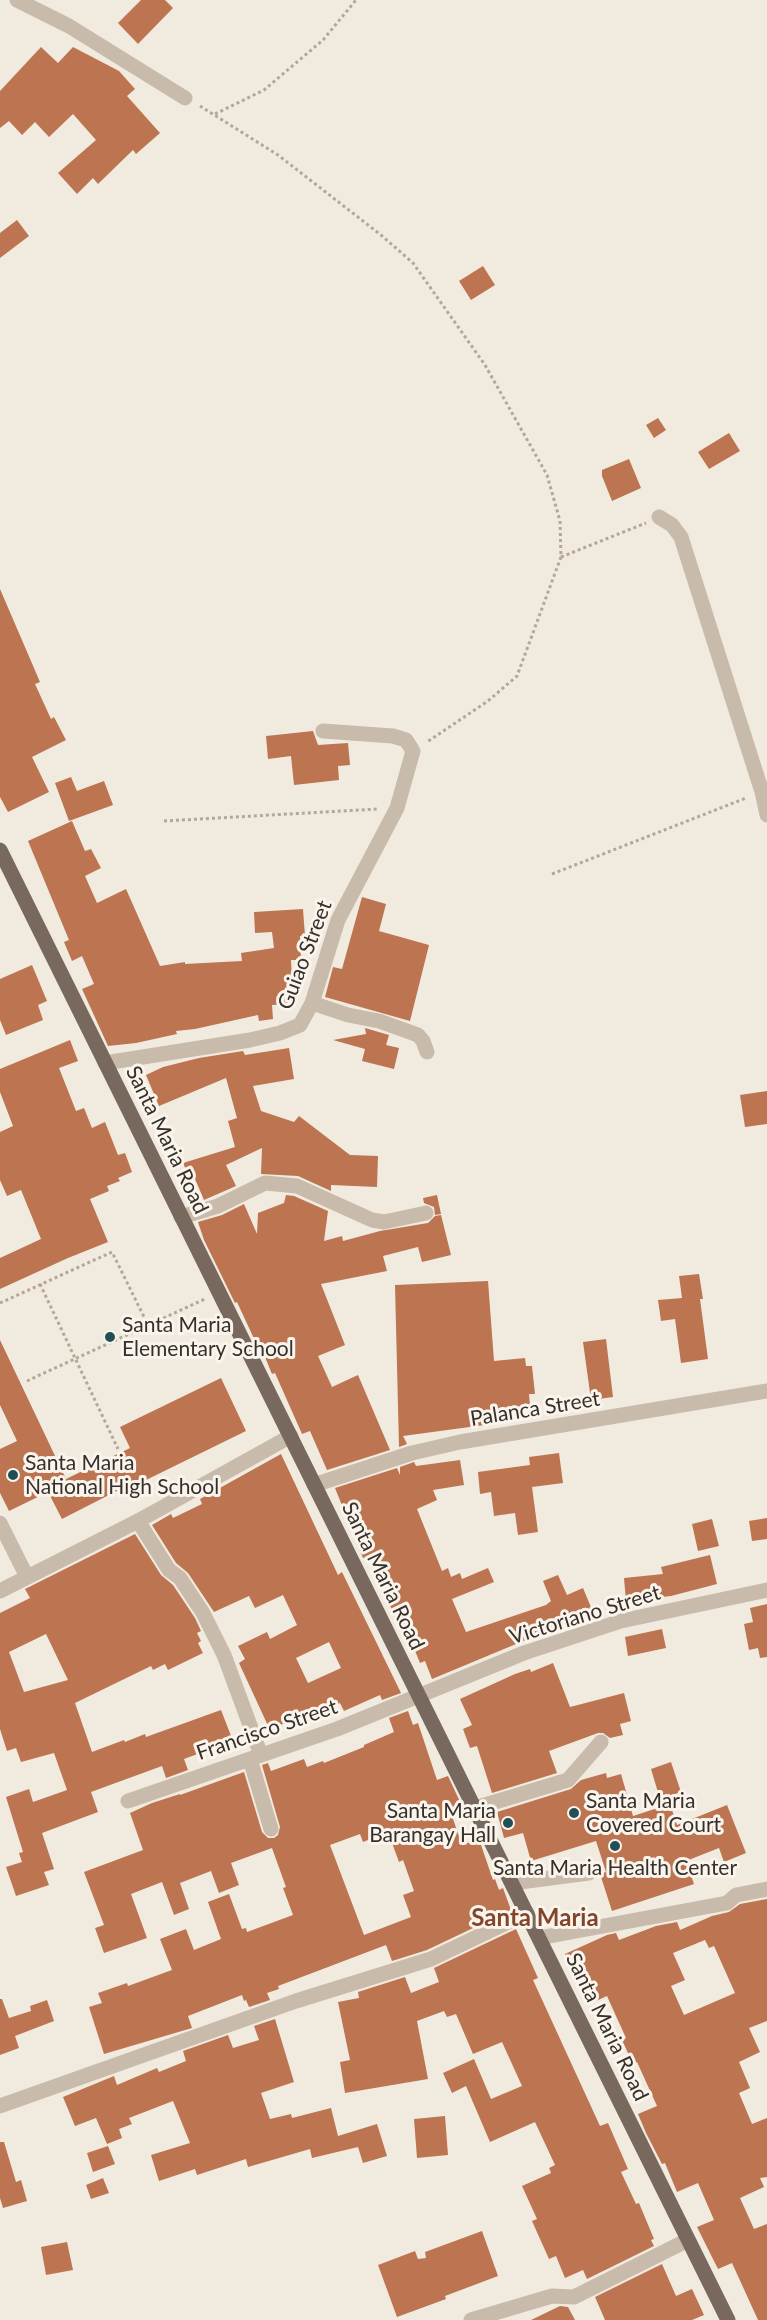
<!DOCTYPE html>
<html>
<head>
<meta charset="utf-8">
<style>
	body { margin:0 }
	canvas { display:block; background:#f1eadf }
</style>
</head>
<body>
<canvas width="767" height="2320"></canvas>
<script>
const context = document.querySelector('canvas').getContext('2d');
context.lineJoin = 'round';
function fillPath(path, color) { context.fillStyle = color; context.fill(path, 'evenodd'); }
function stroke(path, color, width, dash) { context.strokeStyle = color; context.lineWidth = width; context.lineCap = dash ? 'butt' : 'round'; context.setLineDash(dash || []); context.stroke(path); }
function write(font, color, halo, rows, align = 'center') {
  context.font = font + ' Lato,sans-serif'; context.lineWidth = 6; context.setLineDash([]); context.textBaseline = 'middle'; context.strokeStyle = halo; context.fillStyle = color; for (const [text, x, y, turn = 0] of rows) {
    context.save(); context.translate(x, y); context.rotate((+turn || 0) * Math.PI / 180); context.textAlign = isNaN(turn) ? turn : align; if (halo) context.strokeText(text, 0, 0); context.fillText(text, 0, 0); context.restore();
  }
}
const building = new Path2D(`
	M141 0H165L173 8 138 44 118 23Z
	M41 47 58 63 73 47 119 71 135 89 127 96 160 133 136 154 133 150 98 184 93 178 77 194 58 173 96 140 73 114 49 137 35 122 22 135 9 121 0 128V91Z
	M17 220 29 236 0 258V233Z
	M483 266 495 285 471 300 459 281Z
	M658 418 666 430 654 438 646 425Z
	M729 433 740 451 709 469 698 452Z
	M629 459 641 488 612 501 602 476V470Z
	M0 589 40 682 35 684 51 719 54 717 66 740 32 757 49 792 8 812 0 797Z
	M313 731 318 745 348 743 350 765 338 766 339 780 294 785 291 756 268 759 266 736Z
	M71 777 77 791 104 781 113 805 69 821 55 783Z
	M72 821 85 851 91 849 101 868 85 876 97 903 126 889 160 966 185 962V964L242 961 241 953 274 948 272 932 255 933 254 912 303 909 305 936H300L301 960H291L293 1004 272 1005 273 1019 259 1021 258 1015 195 1029 176 1031 177 1034 136 1043 108 1046 82 989 94 984 82 956 72 961 64 942 69 940 28 841Z
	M362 897 386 904 379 931 429 945 410 1021 325 997 333 967 342 969Z
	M32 965 47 1001 38 1005 43 1020 6 1035 0 1020V979Z
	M365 1028 389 1035 386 1045 399 1048 394 1069 362 1061 365 1049 333 1040 366 1034Z
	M70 1040 78 1061 59 1068 76 1111 84 1108 92 1128 105 1122 118 1155 125 1153 132 1172 118 1178 120 1181 107 1186 109 1191 90 1199 108 1242 68 1258 0 1289V1258L41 1239 21 1190 7 1196 0 1180V1132L13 1126 0 1092V1069Z
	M289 1048 294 1079 253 1086 261 1111 294 1122 299 1116 350 1155 378 1156 377 1187 331 1185V1191L298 1176 261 1174 262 1148 226 1165 236 1186 204 1200 195 1179 191 1181 183 1163 235 1147 228 1121 237 1118 226 1078 159 1106 146 1075 163 1067 199 1058 243 1051 245 1055Z
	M767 1091V1124L745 1127 740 1095Z
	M286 1195 294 1196 328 1211 324 1241 342 1236 343 1241 380 1231 428 1223 435 1216 441 1215 451 1255 422 1262 418 1247 383 1256 387 1271 321 1284 345 1345 318 1356 332 1387 358 1375 390 1450 327 1470 310 1431 302 1434 275 1373 272 1374 265 1357 263 1358 237 1302 235 1303 204 1240 198 1222 222 1215 244 1204 257 1234 258 1213 284 1203Z
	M437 1195 441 1214 435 1215 434 1207 424 1203 423 1198Z
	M699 1274 703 1299H700L708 1359 681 1363 675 1319 661 1321 658 1300 682 1298 679 1276Z
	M488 1281 494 1361 525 1358 526 1366H532L535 1394H529L530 1406 523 1407 524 1412 498 1415 499 1423 403 1436 407 1444 399 1447 395 1285Z
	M606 1339 613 1397 591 1400 583 1342Z
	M0 1340 66 1479 130 1448 120 1427 221 1378 246 1431 146 1480 144 1477 62 1519 48 1492 9 1511 0 1493V1449L17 1441 0 1405Z
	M559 1453 563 1483 532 1487 538 1532 518 1535 515 1513 494 1516 491 1492 480 1494 478 1472 530 1465 529 1457Z
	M281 1454 338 1575 342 1572 401 1693 382 1700 380 1695 344 1711 340 1703 314 1716 312 1710 270 1730 239 1663 245 1659 238 1646 267 1632 270 1639 297 1625 283 1595 255 1608 249 1596 214 1612 188 1573 176 1563 152 1525 171 1514 173 1518 202 1504 200 1499ZM329 1642 341 1668 308 1683 296 1658Z
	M460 1460 464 1485 433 1490 437 1500 417 1509 442 1571 448 1568 451 1577 460 1573 462 1579 488 1568 494 1582 452 1599 466 1632 546 1605 551 1601 543 1581 558 1575 567 1595 583 1588 593 1612 432 1679 425 1661 420 1663 409 1636H403L369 1556 363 1558 335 1488 397 1468 400 1475V1467L414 1462 416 1466Z
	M767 1518V1539L752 1541 749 1521Z
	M712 1519 719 1546 698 1551 692 1524Z
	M135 1534 161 1575 173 1585 195 1618 201 1631 197 1633 201 1641 198 1643 203 1653 168 1670 165 1664 153 1670 151 1666 75 1703 92 1752 124 1740 125 1742 145 1734 146 1737 221 1710 233 1741 184 1759 188 1770 166 1778 162 1766 91 1792 98 1812 42 1833 54 1869 44 1872 49 1885 16 1896 6 1867 22 1862 19 1853 23 1852 6 1797 29 1789 33 1802 67 1790 54 1753 21 1762 16 1748 7 1751 0 1729V1613L30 1598 25 1589ZM46 1634 68 1680 24 1692 9 1652Z
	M710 1555 717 1584 671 1596 626 1601 624 1578 663 1574 661 1567Z
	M767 1604V1657L760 1658 758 1648 749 1650 744 1624 753 1622 750 1608Z
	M662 1629 666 1648 628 1656 625 1637Z
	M553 1663 570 1707 624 1693 631 1721 620 1724 623 1735 610 1738 603 1733H598L549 1751 557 1773 492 1793 477 1746 470 1748 463 1729 472 1725 460 1699 515 1674 530 1669 531 1672Z
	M408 1711 413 1725 418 1723 437 1780 448 1776 462 1806 464 1811 452 1816 462 1845 479 1839 493 1880 495 1879 499 1890 503 1888 511 1910 427 1950 392 1961 386 1945 278 1986 279 1989 267 1993 270 2000 249 2007 246 2000 244 2001 242 1995 188 2016 192 2028 104 2054 89 2007 102 2003 98 1993 127 1983 128 1986 172 1970 160 1939 186 1929 194 1950 221 1939 208 1902 229 1894 242 1929 246 1928 247 1932 293 1915 283 1888 286 1887 272 1848 231 1863 239 1885 219 1893 211 1871 180 1883 189 1909 174 1915 162 1882 131 1894 147 1938 104 1953 95 1928 104 1925 84 1872 143 1850 130 1813 152 1803 180 1794V1795L244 1772 262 1832 268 1838H274L278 1835 280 1827 262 1765 268 1763 271 1771 304 1759 307 1767 323 1761 324 1763 364 1747V1745L394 1732 389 1718ZM388 1832 399 1862 403 1860 414 1891 403 1895 411 1917 364 1935 330 1845 360 1834 363 1842Z
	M671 1762 681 1792 660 1799 651 1769Z
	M606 1773 607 1778 621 1774 633 1816 670 1804 677 1825 727 1805 746 1853 724 1862 719 1848 686 1861 694 1884 612 1911 600 1874 606 1872 596 1841 531 1861 523 1833 504 1838 497 1812 571 1789 581 1780Z
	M767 1899V2021L749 2028 760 2052 739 2062 750 2088 739 2093 752 2124 767 2118V2177L760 2178 764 2187 740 2198 754 2229 767 2224V2320H758L732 2263 718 2269 697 2227 714 2220 698 2183 677 2192 665 2163 662 2164 646 2133 638 2114 657 2106 637 2062 633 2064 622 2040 626 2038 607 1996 596 2001 589 1983 578 1987 565 1954 607 1935 616 1933 619 1940 656 1926 677 1922 680 1930 712 1916 729 1912 740 1904ZM705 1940 709 1948 714 1946 735 1993 684 2015 671 1986 685 1980 673 1953Z
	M516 1929 538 1978 533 1980 600 2126 608 2123 628 2169 621 2172 636 2204 639 2203 654 2239 651 2240 654 2246 587 2279 583 2270 565 2278 556 2256 549 2259 532 2221 537 2219 522 2186 551 2173 549 2168 555 2165 535 2122 490 2142 466 2086 452 2093 443 2073 474 2059 491 2099 522 2086 502 2042 473 2054 456 2014 447 2017 444 2011 417 2021 428 2079 345 2093 340 2062 350 2060 338 2002 359 1998 358 1992 405 1977 411 1993 439 1982 434 1968Z
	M0 1999H2L9 2018 31 2011 30 2006 47 2000 54 2021 15 2036 19 2048 0 2055Z
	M275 2019 294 2082 261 2093 270 2119 291 2114 292 2118 331 2108 338 2136 377 2124 387 2156 363 2163 358 2147 312 2158 310 2149 248 2167 246 2159 197 2175 195 2169 159 2181 151 2155 190 2143 173 2101 129 2118 132 2124 119 2129 122 2138 107 2144 96 2118 75 2126 63 2097 114 2076 117 2085 157 2068 159 2072 186 2061 183 2051 228 2035 233 2048 259 2040 254 2026Z
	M445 2116 448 2155 417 2158 414 2119Z
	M0 2142H4L16 2182 21 2180 27 2201 3 2208 0 2198Z
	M108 2146 115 2164 93 2172 87 2153Z
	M103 2178 109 2193 91 2199 86 2185Z
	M482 2231 498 2276 445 2296 446 2299 397 2317 378 2265 415 2251 418 2259 426 2258 425 2252Z
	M67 2242 73 2270 46 2275 41 2247Z
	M662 2264 676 2296 692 2289 704 2315 692 2320H605L595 2297Z
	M560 2306 568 2307 575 2320H531Z`);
const path = new Path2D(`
	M200 106 278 155 381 235 413 263 485 365 547 475 560 521 561 557 517 676 488 701 427 742
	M215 114 264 90 323 40 356 0
	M561 557 646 523
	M164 821 378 809
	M552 874 746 798
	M40 1284 118 1449
	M0 1303 112 1252 148 1325
	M27 1381 205 1299`);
const minor = new Path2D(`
	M17 0 69 26 185 98
	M659 517 672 525 681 537 762 792
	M767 790 762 792 767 815
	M312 1003 348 1015 379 1021 418 1035 423 1041 427 1052
	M105 1063 250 1040 280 1033 300 1025 312 1003 338 920 397 808 413 751 406 740 393 736 323 731
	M181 1217 218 1206 265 1183 297 1186 372 1220 384 1222 426 1213
	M314 1485 412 1453 460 1442 767 1391
	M138 1521 169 1570 180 1578 203 1613 224 1655 261 1755
	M0 1523 27 1577
	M0 1591 138 1521 291 1436
	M250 1759 271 1829
	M128 1801 337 1729 524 1653 621 1621 767 1590
	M475 1808 568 1780 601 1742
	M512 1883 589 1873
	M539 1938 727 1903 736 1895 767 1889
	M0 2106 296 2001 431 1959 527 1913
	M471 2320 552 2296 574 2297 688 2240`);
const major = new Path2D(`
	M0 850 728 2320`);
const markers = [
	[110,1337,6,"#224f56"],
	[13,1475,6,"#224f56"],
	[574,1813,6,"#224f56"],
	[508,1823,6,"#224f56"],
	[615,1846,6,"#224f56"]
];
const streetNames = [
	["Guiao Street",305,955,-69],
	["Santa Maria Road",167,1140,64],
	["Palanca Street",535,1409,-9],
	["Santa Maria Road",383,1576,64],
	["Victoriano Street",585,1615,-17],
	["Francisco Street",267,1730,-19],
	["Santa Maria Road",607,2027,64]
];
const poiNames = [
	["Santa Maria",122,1325],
	["Elementary School",122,1349],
	["Santa Maria",25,1463],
	["National High School",25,1487],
	["Santa Maria",586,1801],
	["Covered Court",586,1825],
	["Santa Maria",496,1811,"right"],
	["Barangay Hall",496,1835,"right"],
	["Santa Maria Health Center",615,1868,"center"]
];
const quarterNames = [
	["Santa Maria",535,1918]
];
fillPath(building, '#bd7451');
stroke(path, '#b5a696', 3, [3, 3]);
stroke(minor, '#c9bbac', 15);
stroke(major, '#78685d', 15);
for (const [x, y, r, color] of markers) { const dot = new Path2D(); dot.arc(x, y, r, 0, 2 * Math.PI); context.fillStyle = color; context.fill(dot); stroke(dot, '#f9f4ec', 2); }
write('21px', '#372f2a', '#f9f4ec', streetNames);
write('21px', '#372f2a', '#f9f4ec', poiNames, 'left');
write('bold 24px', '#814529', '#f9f4ec', quarterNames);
</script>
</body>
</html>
